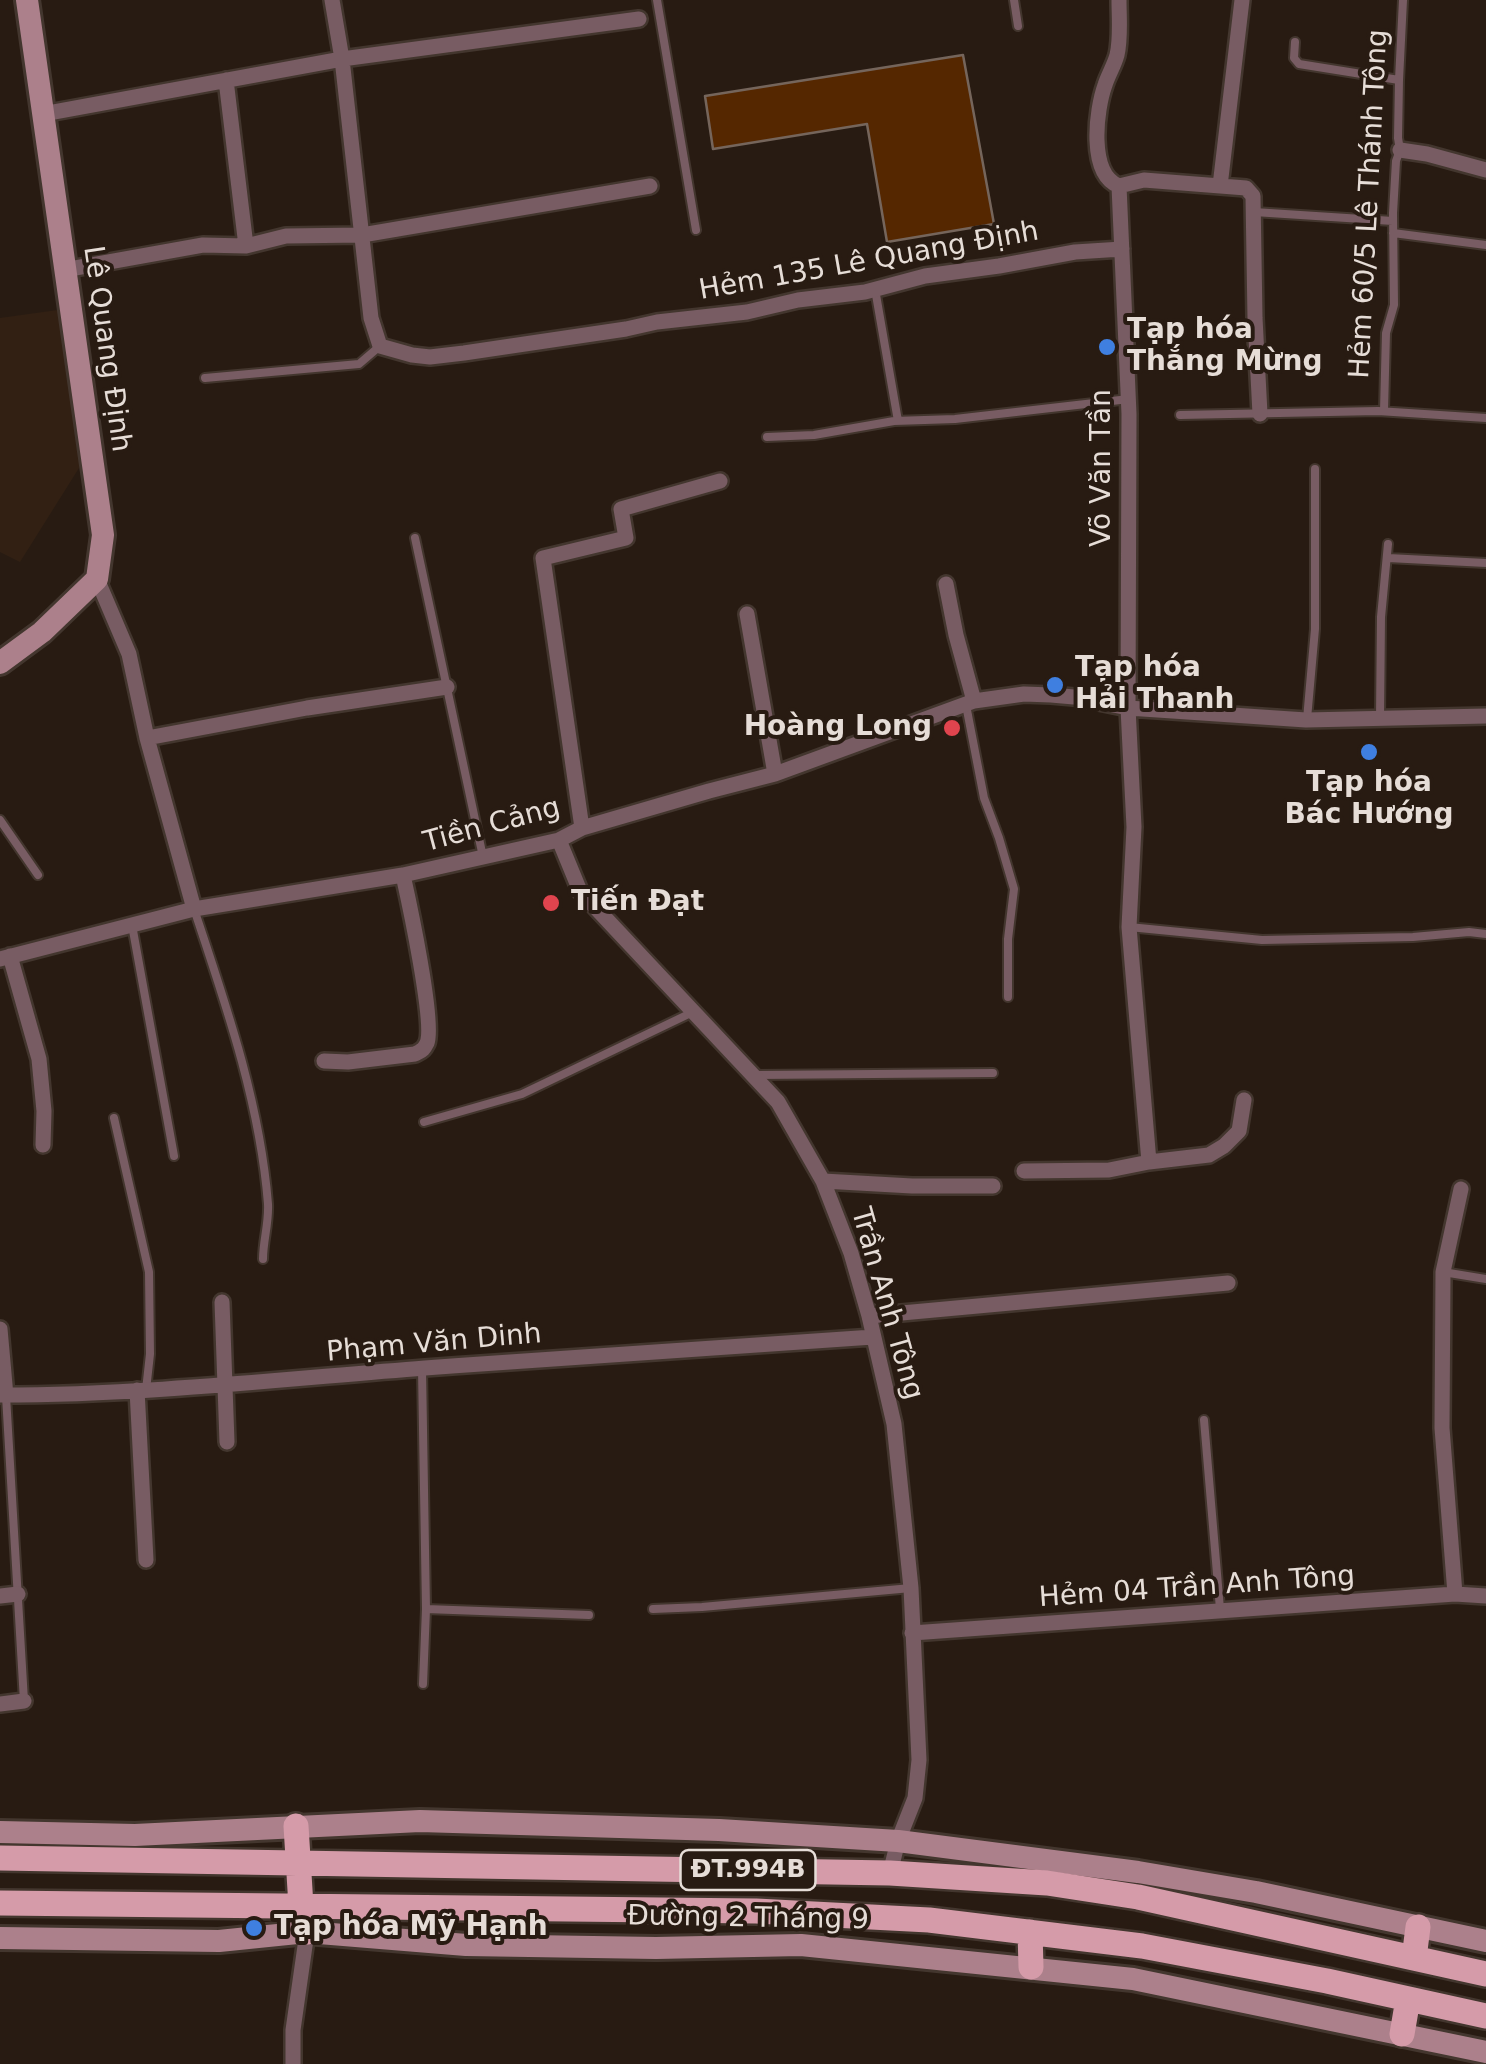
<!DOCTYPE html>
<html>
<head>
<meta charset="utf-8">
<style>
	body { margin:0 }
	canvas { display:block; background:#281b12 }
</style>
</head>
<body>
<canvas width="1486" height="2064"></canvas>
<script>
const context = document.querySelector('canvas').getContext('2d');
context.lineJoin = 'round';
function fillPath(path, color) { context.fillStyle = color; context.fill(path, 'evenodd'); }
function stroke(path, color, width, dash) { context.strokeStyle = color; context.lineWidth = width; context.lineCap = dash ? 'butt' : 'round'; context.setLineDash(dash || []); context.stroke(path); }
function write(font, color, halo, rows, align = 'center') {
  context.font = font + ' "DejaVu Sans",sans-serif'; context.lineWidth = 8; context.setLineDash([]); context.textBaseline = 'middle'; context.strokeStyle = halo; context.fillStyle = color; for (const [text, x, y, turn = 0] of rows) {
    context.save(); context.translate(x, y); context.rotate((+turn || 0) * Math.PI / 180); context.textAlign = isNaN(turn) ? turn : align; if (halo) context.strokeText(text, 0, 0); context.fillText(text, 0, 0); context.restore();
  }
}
const built = new Path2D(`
	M65 309 84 460 20 562 0 552V318Z`);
const building = new Path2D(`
	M963 55 994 224 887 242 867 124 713 149 705 96Z`);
const lane = new Path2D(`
	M657 0 696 230
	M1014 0 1018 26
	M1295 42 1294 58 1299 64 1399 80
	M1254 212 1393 221
	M1393 233 1486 245
	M875 289 898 421
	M205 378 359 364 380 346
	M1384 411 1386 333 1394 305 1393 213 1396 161 1400 150 1398 138 1399 80 1403 0
	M1180 415 1378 411 1486 418
	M767 437 814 435 894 421 955 419 1129 399
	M415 538 483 857
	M1388 558 1486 563
	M966 705 984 798 999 838 1014 889 1008 939V997
	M1380 718 1381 617 1388 544
	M1307 719 1315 629V469
	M0 820 38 875
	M194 909C226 1005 260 1103 268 1204 269 1223 263 1241 263 1259
	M132 925 174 1156
	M1129 927 1262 940 1413 937 1469 932 1486 934
	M756 1075 993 1073
	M114 1118 149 1272 150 1354 146 1390
	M424 1122 522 1094 693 1012
	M1443 1272 1486 1279
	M422 1369 426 1609 423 1684
	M6 1396 24 1701
	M1204 1420 1220 1609
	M426 1609 589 1615
	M653 1609 702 1607 911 1588`);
const street = new Path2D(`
	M332 0 342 59 371 318 380 346 412 355 430 357 464 353 626 329 657 322 747 312 798 300 865 292 925 276 999 266 1075 252 1122 249
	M1119 0C1119 18 1121 38 1117 55 1114 66 1108 75 1105 85 1096 110 1088 174 1119 186L1129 414 1128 708 1134 827 1129 927 1149 1162
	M226 80 246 246
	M43 114 342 59 639 19
	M1400 150 1427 154 1486 170
	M1119 186 1144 180 1246 188 1253 196 1255 318 1260 414
	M1220 186 1242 0
	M64 270 203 245 246 246 286 236 362 235 650 186
	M97 579 129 654 147 738 194 909 403 875 559 840 582 828 709 791 775 774 974 701 1024 694 1051 695 1074 697 1128 708 1306 720 1486 716
	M946 584 956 635 974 701
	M747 614 775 774
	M147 738 307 708 447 687
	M582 828 543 558 626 538 621 509 720 481
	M559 840 580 891 778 1102 823 1181 851 1253 869 1316 894 1424 911 1588 919 1760 915 1798 898 1841 890 1873
	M10 956 39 1059 44 1111 43 1145
	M0 959 194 909
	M324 1061 348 1062 415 1054C422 1050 423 1051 427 1043 435 1023 409 902 403 875
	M1024 1171 1109 1170 1149 1162 1209 1155 1224 1146 1239 1131 1244 1100
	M823 1181 912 1186H993
	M222 1302 227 1442
	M869 1316 1228 1283
	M0 1329 6 1396
	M137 1390 146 1560
	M0 1395C142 1395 284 1379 425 1368 574 1357 723 1347 873 1337
	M1455 1594 1442 1428 1443 1272 1461 1189
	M0 1596 18 1594
	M912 1633 1455 1594 1486 1596
	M0 1704 24 1701
	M293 2064V2030L307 1932`);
const secondary = new Path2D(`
	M0 663 42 632 97 579 103 535 27 0
	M0 1832 135 1835 420 1821 719 1830 898 1841 1138 1872 1256 1892 1486 1941
	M0 1938 219 1941 307 1932 466 1945 656 1948 801 1945 1133 1979 1486 2052`);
const primary = new Path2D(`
	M296 1826 301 1906 307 1932
	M0 1858 890 1873 1047 1883 1138 1897 1486 1974
	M0 1903 756 1911 929 1920 1142 1946 1327 1981 1486 2016
	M1030 1932 1031 1967
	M1414 1958 1418 1927
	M1402 2034 1408 1999`);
const markers = [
	[1107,347,10,"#3f7fe0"],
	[1055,685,10,"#3f7fe0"],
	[952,728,10,"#e0444e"],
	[1369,752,10,"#3f7fe0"],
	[551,903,10,"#e0444e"],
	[254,1928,10,"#3f7fe0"]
];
const shields = [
	[748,1870,135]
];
const shieldNames = [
	["ĐT.994B",748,1870]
];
const streetNames = [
	["Hẻm 60/5 Lê Thánh Tông",1370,204,-87],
	["Hẻm 135 Lê Quang Định",869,262,-10],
	["Lê Quang Định",106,349,82],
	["Võ Văn Tần",1103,468,-90],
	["Tiền Cảng",492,826,-15],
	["Trần Anh Tông",886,1304,74],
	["Phạm Văn Dinh",434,1344,-5],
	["Hẻm 04 Trần Anh Tông",1197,1588,-4],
	["Đường 2 Tháng 9",748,1919,1]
];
const poiNames = [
	["Tạp hóa",1127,331],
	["Thắng Mừng",1127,363],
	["Tạp hóa",1075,669],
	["Hải Thanh",1075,701],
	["Hoàng Long",932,728,"right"],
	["Tạp hóa",1369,784,"center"],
	["Bác Hướng",1369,816,"center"],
	["Tiến Đạt",571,903],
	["Tạp hóa Mỹ Hạnh",274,1928]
];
fillPath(built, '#322013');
fillPath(building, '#552700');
stroke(building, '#75655b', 2.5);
stroke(lane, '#43362e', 12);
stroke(street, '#43362e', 20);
stroke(secondary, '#43362e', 28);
stroke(primary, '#43362e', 30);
stroke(lane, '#785c63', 8);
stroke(street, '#785c63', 15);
stroke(secondary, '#ac808b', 22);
stroke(primary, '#d59ba9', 25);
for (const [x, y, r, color] of markers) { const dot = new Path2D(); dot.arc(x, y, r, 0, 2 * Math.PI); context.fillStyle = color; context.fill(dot); stroke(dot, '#281b12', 4); }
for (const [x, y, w] of shields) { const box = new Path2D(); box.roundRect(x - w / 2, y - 20, w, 40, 8); context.fillStyle = '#281b12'; context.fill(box); stroke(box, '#e6ddd7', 2.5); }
write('bold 25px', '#e6ddd7', null, shieldNames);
write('28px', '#e6ddd7', '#281b12', streetNames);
write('bold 28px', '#e6ddd7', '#281b12', poiNames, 'left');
</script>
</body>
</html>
